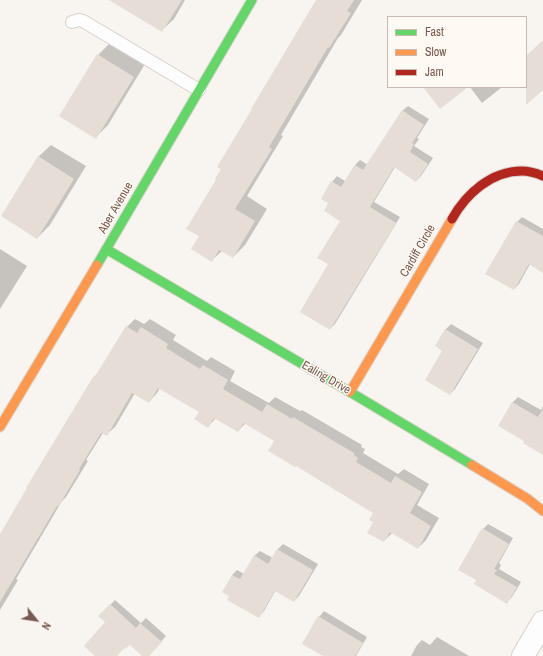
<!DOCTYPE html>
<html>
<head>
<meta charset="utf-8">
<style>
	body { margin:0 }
	#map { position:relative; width:543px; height:656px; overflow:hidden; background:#f8f4ef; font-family:"Archivo Narrow",sans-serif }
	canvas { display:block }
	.legend { position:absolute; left:387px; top:16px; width:140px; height:72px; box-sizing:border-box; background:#fef9f2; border:1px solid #c8b9b1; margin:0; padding:5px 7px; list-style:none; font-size:12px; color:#775a4f }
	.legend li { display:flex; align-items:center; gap:8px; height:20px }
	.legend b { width:20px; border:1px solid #c8b9b1 }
	.north { position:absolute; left:16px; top:600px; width:40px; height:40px; -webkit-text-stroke:3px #fef9f2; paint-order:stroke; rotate:120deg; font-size:11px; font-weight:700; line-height:16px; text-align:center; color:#775a4f }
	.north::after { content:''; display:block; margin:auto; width:14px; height:18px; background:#775a4f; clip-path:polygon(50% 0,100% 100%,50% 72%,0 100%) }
</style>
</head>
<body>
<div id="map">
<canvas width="543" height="656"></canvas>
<ul class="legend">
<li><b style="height:5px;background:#63d668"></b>Fast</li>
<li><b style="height:5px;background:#ff974d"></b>Slow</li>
<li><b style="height:5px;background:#b3261e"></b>Jam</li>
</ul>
<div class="north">N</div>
</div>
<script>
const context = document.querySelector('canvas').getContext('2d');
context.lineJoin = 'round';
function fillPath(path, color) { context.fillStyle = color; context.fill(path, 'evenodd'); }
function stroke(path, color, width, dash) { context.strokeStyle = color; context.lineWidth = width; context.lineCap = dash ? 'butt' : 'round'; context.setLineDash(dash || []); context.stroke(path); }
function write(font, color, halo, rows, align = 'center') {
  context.font = font + ' "Archivo Narrow",sans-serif'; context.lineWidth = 3; context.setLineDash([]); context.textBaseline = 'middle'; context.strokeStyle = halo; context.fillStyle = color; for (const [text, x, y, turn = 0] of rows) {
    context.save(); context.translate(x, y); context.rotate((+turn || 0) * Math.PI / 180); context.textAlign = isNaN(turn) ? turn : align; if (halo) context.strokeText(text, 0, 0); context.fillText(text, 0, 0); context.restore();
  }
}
const shadow = new Path2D(`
	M133 0H185L174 19 161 31Z
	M318 0H362L341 35 338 38 281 135 283 136 247 196 267 209 245 245 233 257 222 251 212 260 200 236 217 179Z
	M110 43 145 64 108 125 95 138 98 55Z
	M470 87H502L482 103Z
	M408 106 429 119 417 138 419 139 414 146 433 158 421 176 416 181 395 167 374 202 400 217 335 324 330 329V264L341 221 330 203 322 198 332 182 337 176 345 181 355 165 360 160 368 165 402 111Z
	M51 145 86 166 50 225 37 238 38 157Z
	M522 217 543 229V271L530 264 519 284 514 289 517 222Z
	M0 249 27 266 0 309Z
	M135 319 144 324 150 319 176 335 173 340 207 361 211 357 235 371 230 381 269 403 275 397 300 411 302 410 362 445 361 447 365 449 363 453 398 474 404 469 429 484 417 505 439 518 426 540 418 548 392 533 384 541 374 521 375 512 275 441 246 423 238 431 216 418 208 427 200 411 160 388 157 393 149 402 135 393 115 427 106 435 103 433 86 460 88 461 66 497 62 501 16 579 18 580 0 610V536L93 378 98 373 127 327Z
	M451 324 483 343 455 389 450 394 444 350 436 346 446 329Z
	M518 397 541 410 543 406V454L526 441 500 426 513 402Z
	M488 524 513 538 499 563 501 565 499 569 521 582 512 597 507 602 477 580 483 529Z
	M283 544 318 564 299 596 294 601 276 590 264 611 259 617 232 575 237 570 244 574 254 556 260 551 273 558 278 549Z
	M115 600 141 623 146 618 166 636 148 656H144L130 643 125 647 116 656H97L107 622 110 605Z
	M324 611 367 637 356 656H325L319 617Z
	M437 637 469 656H411L417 645 422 640 430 645Z`);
const building = new Path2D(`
	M109 0H182L162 32Z
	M316 0H354L347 11 351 13 329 48 328 47 269 147 272 149 235 209 255 221 233 258 219 250 212 262 191 249 199 236 186 229 216 180 215 179 221 169 217 167 252 109H251Z
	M543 40V90L526 105V56Z
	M97 54 134 77 96 139 59 116Z
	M423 87H468L440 109Z
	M402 110 424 125 412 143 414 144 410 152 428 164 416 182 394 167 370 207 396 223 330 330 300 312 328 264 317 258 340 221 324 211 328 203 321 199 331 181 341 187 355 165 363 170Z
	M38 156 74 179 37 239 1 216Z
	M516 221 543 236V273L529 264 514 290 485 274Z
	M126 326 137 333 141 327 168 344 166 348 200 369 203 365 228 380 223 389 262 412 267 404 292 419 293 417 354 453V455L358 458 356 462 391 483 395 476 422 492 410 513 431 526 418 549 390 532 384 542 367 533 373 522 369 520 373 513 296 466 295 467 268 451 274 441 244 423 238 432 214 418 208 428 194 419 199 412 158 388 149 403 132 393 107 436 101 433 79 469 80 470 58 507 57 506 0 602V534L27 488H26L49 450 93 377 94 378Z
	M445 329 478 349 450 395 425 380 442 351 435 346Z
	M512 402 538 417 543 409V455L523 443 524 441 498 426Z
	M482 528 509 544 494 569 497 570 494 574 517 587 507 604 474 584 476 580 458 570Z
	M277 549 313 570 294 602 275 591 259 618 227 600 229 596 222 592 232 575 240 579 254 555 268 564Z
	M110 604 136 628 140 623 162 642 149 656H142L130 645 125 649 124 648 117 656H95L84 646 105 622 98 616Z
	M318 616 363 643 355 656H323L302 644Z`);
const lane = new Path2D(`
	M72 22 79 20 83 21 199 90`);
const street = new Path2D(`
	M523 656 543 622`);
const fast = new Path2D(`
	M106 249 350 392 472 465
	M97 265 252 0`);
const slow = new Path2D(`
	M350 392 452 219
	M0 427 97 265
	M472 465 528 499 543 511`);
const jam = new Path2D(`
	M452 219C466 194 491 171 522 171 529 171 536 173 543 176`);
const streetNames = [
	["Aber Avenue",116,208,-60],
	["Cardiff Circle",418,251,-60],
	["Ealing Drive",326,378,30]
];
fillPath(shadow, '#0003');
fillPath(building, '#e5ddd6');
stroke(lane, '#d8d1cd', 14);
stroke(street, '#d8d1cd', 24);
stroke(fast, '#d8d0cb', 11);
stroke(slow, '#d8d0cb', 11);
stroke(jam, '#d8d0cb', 11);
stroke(lane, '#fefdfd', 12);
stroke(street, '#fefdfd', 22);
stroke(fast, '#63d668', 9);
stroke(slow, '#ff974d', 9);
stroke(jam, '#b3261e', 9);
write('12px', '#775a4f', '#fef9f2', streetNames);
</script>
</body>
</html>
